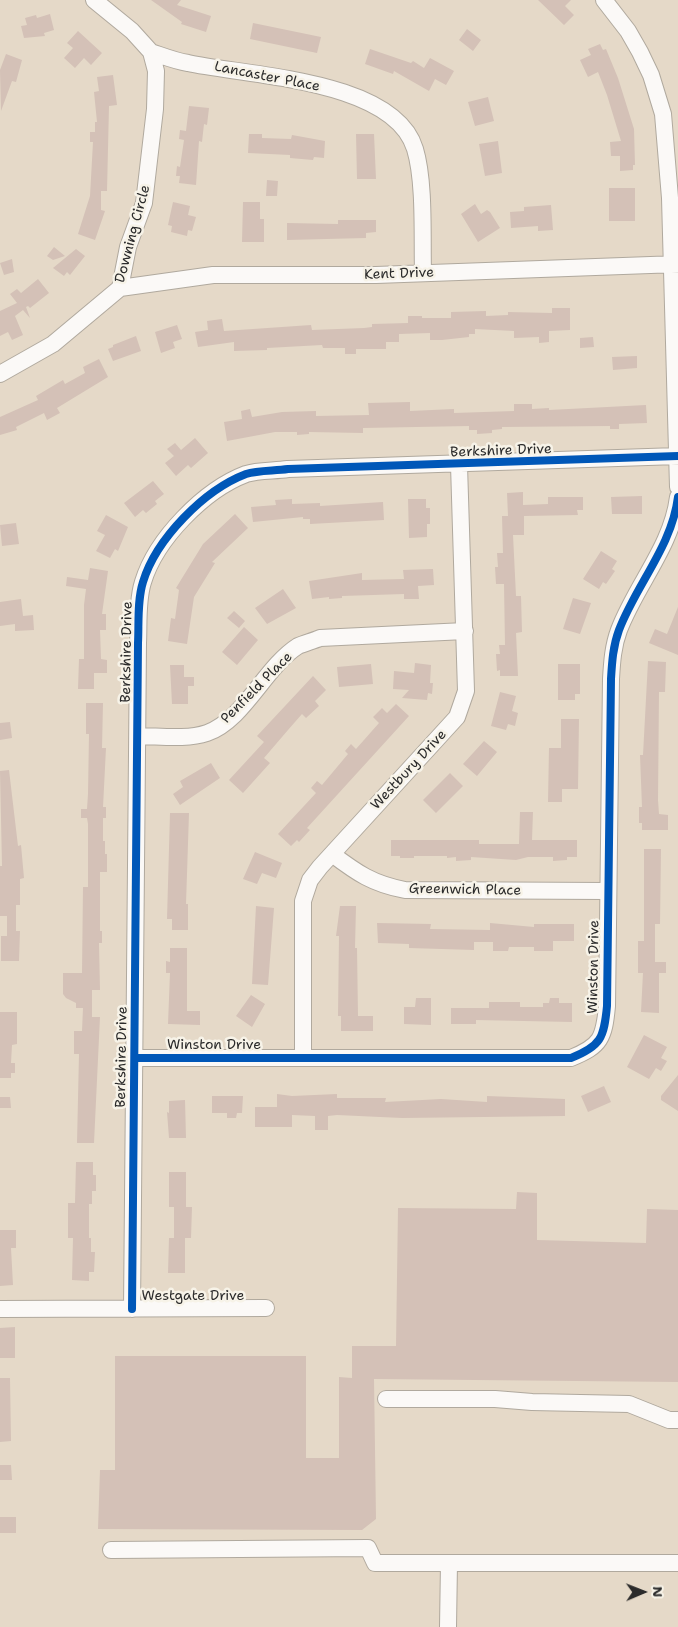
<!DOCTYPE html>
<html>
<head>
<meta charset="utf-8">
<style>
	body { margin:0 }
	#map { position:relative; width:678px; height:1627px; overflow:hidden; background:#e5d9c8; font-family:"Shantell Sans",sans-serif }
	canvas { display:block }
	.north { position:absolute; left:618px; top:1567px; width:50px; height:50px; -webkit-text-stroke:4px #f7f3e8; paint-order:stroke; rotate:89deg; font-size:14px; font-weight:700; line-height:20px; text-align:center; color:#2b2b2b }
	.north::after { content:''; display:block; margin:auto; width:18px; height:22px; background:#2b2b2b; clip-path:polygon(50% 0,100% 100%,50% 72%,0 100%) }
</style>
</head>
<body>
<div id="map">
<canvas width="678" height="1627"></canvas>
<div class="north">N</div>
</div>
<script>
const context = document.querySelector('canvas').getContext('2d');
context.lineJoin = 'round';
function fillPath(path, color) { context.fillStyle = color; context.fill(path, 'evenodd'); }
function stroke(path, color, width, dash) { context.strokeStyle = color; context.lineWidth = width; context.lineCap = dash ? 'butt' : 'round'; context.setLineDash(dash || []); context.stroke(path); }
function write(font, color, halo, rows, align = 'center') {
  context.font = font + ' "Shantell Sans",sans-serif'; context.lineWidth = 5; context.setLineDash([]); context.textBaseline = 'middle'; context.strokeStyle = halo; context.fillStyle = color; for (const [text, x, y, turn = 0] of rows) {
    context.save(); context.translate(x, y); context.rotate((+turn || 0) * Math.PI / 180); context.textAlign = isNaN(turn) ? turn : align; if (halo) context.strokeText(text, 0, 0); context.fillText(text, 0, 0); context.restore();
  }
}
const building = new Path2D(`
	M151 0H181L177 5 211 16 206 32 181 24 182 22Z
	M538 0H571L565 6 574 15 564 25Z
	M50 14 54 30 44 33 45 36 24 38 21 26 27 25 25 18 36 15 37 18Z
	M253 23 321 37 317 53 250 39Z
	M467 29 481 40 473 51 459 40Z
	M78 31 102 53 91 65 84 58 75 68 64 58 73 48 67 43Z
	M600 44 603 50 606 49 618 78 634 129 635 165H633V170L620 171V156H611L610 142 621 141 607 95 598 72 588 77 580 60 591 55 588 49Z
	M370 49 411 63 413 61 424 68 430 58 454 71 446 85 435 79 429 91 394 71 393 74 365 64Z
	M6 54 22 60 16 82 12 81 1 111 0 70Z
	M113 75 117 105 109 106 107 191H101V210L105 211 95 240 78 234 90 196 93 142H90V132H95V122H97L94 92 99 91 97 77Z
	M488 97 494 121 475 126 468 102Z
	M189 106 209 108 207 125 204 124 202 142 199 141 196 185 179 183 180 176H176L177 166 180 167 184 140 179 139 180 130 186 131Z
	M249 134H262V138L291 139 292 135 325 141 324 158 314 157 313 160 290 158V155L248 153Z
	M356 134H374L376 179H357Z
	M498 141 502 173 485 176 479 144Z
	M267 180 278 181 277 196H266Z
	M609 188H635V221H609Z
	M173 202 190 206 188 215 196 217 192 231 188 230 187 236 171 232 172 226 168 225Z
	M243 202H260V219H264V242H242Z
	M475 204 481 214 487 210 490 212 500 228 478 242 461 214Z
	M551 205 553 230 538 231V226L511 228 510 212 524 211V207Z
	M338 220H376V232L366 233V238L287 240V223L338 224Z
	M54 247 65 256 53 260 47 256Z
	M76 249 85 256 70 275 67 272 64 276 53 268Z
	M12 259 14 272 4 275 0 263Z
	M38 279 49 293 30 308 28 306 26 307 30 318 23 310 15 316 23 335 12 340 8 332 0 336V311L17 303 10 294 17 289 21 293Z
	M552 308H570V330L549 331V342L539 343V337L514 338V331L475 329V334H469V337L442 340H430V333L399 334V342H386V349H356V354H345V348H323L322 345 267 348V350L234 351V342L198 347 195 332 208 330 207 321 222 319 224 331 311 325 312 330 364 328 372 327V324L408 323V316H422V318H451V312L486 311V316L508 315V312L552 313Z
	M177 325 182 339 173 342 175 348 161 353 155 332Z
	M136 336 141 351 113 361 108 349 113 347V345Z
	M593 337 594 347 580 348V338Z
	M637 356V368L613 370 612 357Z
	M99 359 108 377 57 408 60 413 47 420 44 413 16 427 17 430 0 435V417L38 400 36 396 63 380 65 384 85 373 83 367Z
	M410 402V411L454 409V413L514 411V404H532V409L549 408V410L646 405 647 423 619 424V429H610V426L502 427V429L492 430V433L477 434V430H469V426L363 428V433L309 432V434L297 435V432H275L227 441 224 422 242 419 241 411 250 409 252 417 282 412 316 411V416L369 415 368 403Z
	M195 438 208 453 191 468 188 465 176 476 165 463 174 456 167 449 175 443 181 450Z
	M153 481 164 494 155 501 157 504 146 513 143 510 135 517 124 503Z
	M523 492V505L548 504V497H583V510H577L578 515 524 516V535H513L516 596H521L522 632 516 633 518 676H500V670L497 671 496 654H500L499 645H505L504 584H496L495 567H498L497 553H503L502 516H508L507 493Z
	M642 496V514H612L611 497Z
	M292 499V504L320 503V506L383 502 384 520 310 524V519H303V517L253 522 251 507 276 505 275 500Z
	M408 499H426V508H430V524H427V537L409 538Z
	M235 514 248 528 212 562 215 563 194 597 187 644 168 641 171 618 175 619 179 590 176 588 203 544Z
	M106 515 128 527 118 551 115 549 110 558 96 551 105 535 97 531Z
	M16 523 19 544 2 546 0 525Z
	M601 551 617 561 612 569 615 571 606 584 603 582 599 589 583 579Z
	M90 568 108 571 102 614H106V630H100L101 659 107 660V673H94V689H78L79 659H84V605L86 589 66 586 67 577 88 580Z
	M433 569 434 585 418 586 419 599H404V594L342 596V598L329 599V597L312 599 309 581 362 573V580L404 579 403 570Z
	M283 589 296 608 267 624 255 608Z
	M573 598 591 603 580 634 563 629Z
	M21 599 23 616 33 615 34 630 15 631V624L0 626V602Z
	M678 607V655L649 643 655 629 667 634Z
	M234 611 245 621 239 628 227 618Z
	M244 627 258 640 237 665 222 652Z
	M648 661 666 662 665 692H659L658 800 659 814 668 815V830H642V823H639V807H642L640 755H643Z
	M415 663 431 665 430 683H433L432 694 428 693 427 700 402 698 409 690 393 689 394 671 414 673Z
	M371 664 373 684 339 687 337 667Z
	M558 664H580V694H575V700H558Z
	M170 665H184V677H194V686H188V704H172Z
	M313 676 326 690 315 701 319 706 306 718 302 714 288 730 264 758 270 763 243 793 229 780 264 742 257 736Z
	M500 692 516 696 512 711 518 713 515 726 508 724 506 730 491 726Z
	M86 703H103L102 748H106L103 807H106V818H103V841H105V854H107V872H100V931H102V943H99L100 990H92V1017H100L94 1143H77L79 1054H74V1031H82L83 1008H76V1003L66 998 63 994V973H82L83 887H88V824L87 818H81V809H87L88 794 89 734H86Z
	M396 704 409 716 307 828 310 830 299 842 297 840 291 846 278 834 316 793 311 788 317 781 322 785 348 754 345 751 351 744 356 749 379 723 373 717 382 708 387 713Z
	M561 719H579L578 789H562V802H548L549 748H561Z
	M10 722 12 738 0 740V723Z
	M484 741 497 752 477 776 463 764Z
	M211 763 220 778 180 805 173 794 183 787 180 781Z
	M9 770 18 846 21 845 24 878 20 879V905H16V931H20L19 961H1V936H7V916H0V866H2L0 771Z
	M450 773 463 786 436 813 423 800Z
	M520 812H533L532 840H577V857H567V860L553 861V857H528L516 860 471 857V860L456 861V857L447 858V856H414V858H400V856H391V840H479V844H519Z
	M170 813H189L186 904H188V930H172V919H167Z
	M644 849H661L660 924H655V962H666V973H659V1013L641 1012 643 973H638V941H644Z
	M255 852 282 863 276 878 262 873 257 884 243 879Z
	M256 906 274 908 268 985 252 984Z
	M340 906H356L355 948H357L358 1016H373V1031H341V1016H338L339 936H336Z
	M377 923 431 924 430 929 490 930V923L534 927V924H574V941H553V951H534V947H509L508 951H493V942H474V950L409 948V944L378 943Z
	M170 948H187V1011H200V1025L168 1024 170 973H166V961L170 962Z
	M251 995 265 1004 252 1027 236 1016Z
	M416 998H431V1025L404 1024V1007H415Z
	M550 998H559V1003H572V1022L476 1020V1024H451V1008H489V1002H520V1007H543V1003H549Z
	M0 1012H17V1044L12 1045 11 1063H15V1073H11V1078H0Z
	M644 1035 667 1047 661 1058 667 1061 661 1071 656 1068 649 1079 627 1067Z
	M678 1075V1111L661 1100V1096Z
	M604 1086 611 1102 588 1112 581 1096Z
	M277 1094 292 1096 337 1094V1098H386L385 1102 441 1099 487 1102V1096L565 1099V1116L402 1118 337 1115 328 1116V1130H315V1116L292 1115V1127H255V1107H277Z
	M212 1096H243L242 1113H237L236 1118H227V1113H212Z
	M0 1097H10L11 1108H0Z
	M185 1100 186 1138H169L167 1112 169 1113V1101Z
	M76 1162H93V1175H96V1191H92V1204H89V1238H91V1252H95L94 1272H89V1281L72 1280 73 1238H68V1203H75Z
	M169 1172H186V1207H192L191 1238H185V1273H168L169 1238H174V1207H169Z
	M517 1192 537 1193V1240L646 1243 647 1209 678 1210V1382L374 1379 376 1519 362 1530 98 1529 100 1470H115V1356H306V1458H339V1377L352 1378V1346H396L398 1208 516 1209Z
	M0 1230H16V1248H11L13 1285 0 1286Z
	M15 1327V1358H0V1328Z
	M0 1378H10L11 1441 0 1442Z
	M0 1465H11L12 1480H0Z
	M0 1517H16V1533H0Z`);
const minor = new Path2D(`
	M604 0 628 31 640 52 651 75 663 114 670 198 678 487
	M151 52C163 56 175 61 188 63 247 76 394 79 415 149 425 182 422 238 423 273
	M120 288 213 275H376L678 264
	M0 374 53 344 120 288 128 247 144 203 155 109 156 71 151 52 132 31 94 0
	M138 736C159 736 186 740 207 733 244 720 265 667 298 646 305 643 313 641 320 638L465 631
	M332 854C357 873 373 884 405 890L607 891
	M303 1057V901L310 880 320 867 457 717 466 691 459 465
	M135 1058H571C601 1046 604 1038 607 1006L611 679C612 662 613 646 619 630 636 585 672 546 678 497
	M0 1309 266 1308
	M132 1309 138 643C139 624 137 601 143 582 156 539 204 490 246 474 258 470 274 471 288 469L678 456
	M386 1399H495L532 1402 629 1404 669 1420H678
	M111 1550 368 1548 375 1563H678
	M448 1627 449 1563`);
const cycleway = new Path2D(`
	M135 1058H571C601 1046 604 1038 607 1006L611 679C612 662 613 646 619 630 636 585 672 546 678 497
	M132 1309 138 643C139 624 137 601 143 582 156 539 204 490 246 474 258 470 274 471 288 469L678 456`);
const streetNames = [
	["Lancaster Place",267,77,11],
	["Downing Circle",133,234,-75],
	["Kent Drive",399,274,-2],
	["Berkshire Drive",501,451,-2],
	["Berkshire Drive",127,652,-89],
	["Penfield Place",257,688,-45],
	["Westbury Drive",409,770,-47],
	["Greenwich Place",465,890,1],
	["Winston Drive",594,967,-89],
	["Winston Drive",214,1045],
	["Berkshire Drive",122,1057,-89],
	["Westgate Drive",193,1296]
];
fillPath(building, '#d4c1b7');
stroke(minor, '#b0a99e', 18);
stroke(minor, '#fbf9f7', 16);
stroke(cycleway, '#0057b8', 8);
write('14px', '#2b2b2b', '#f7f3e8', streetNames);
</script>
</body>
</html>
